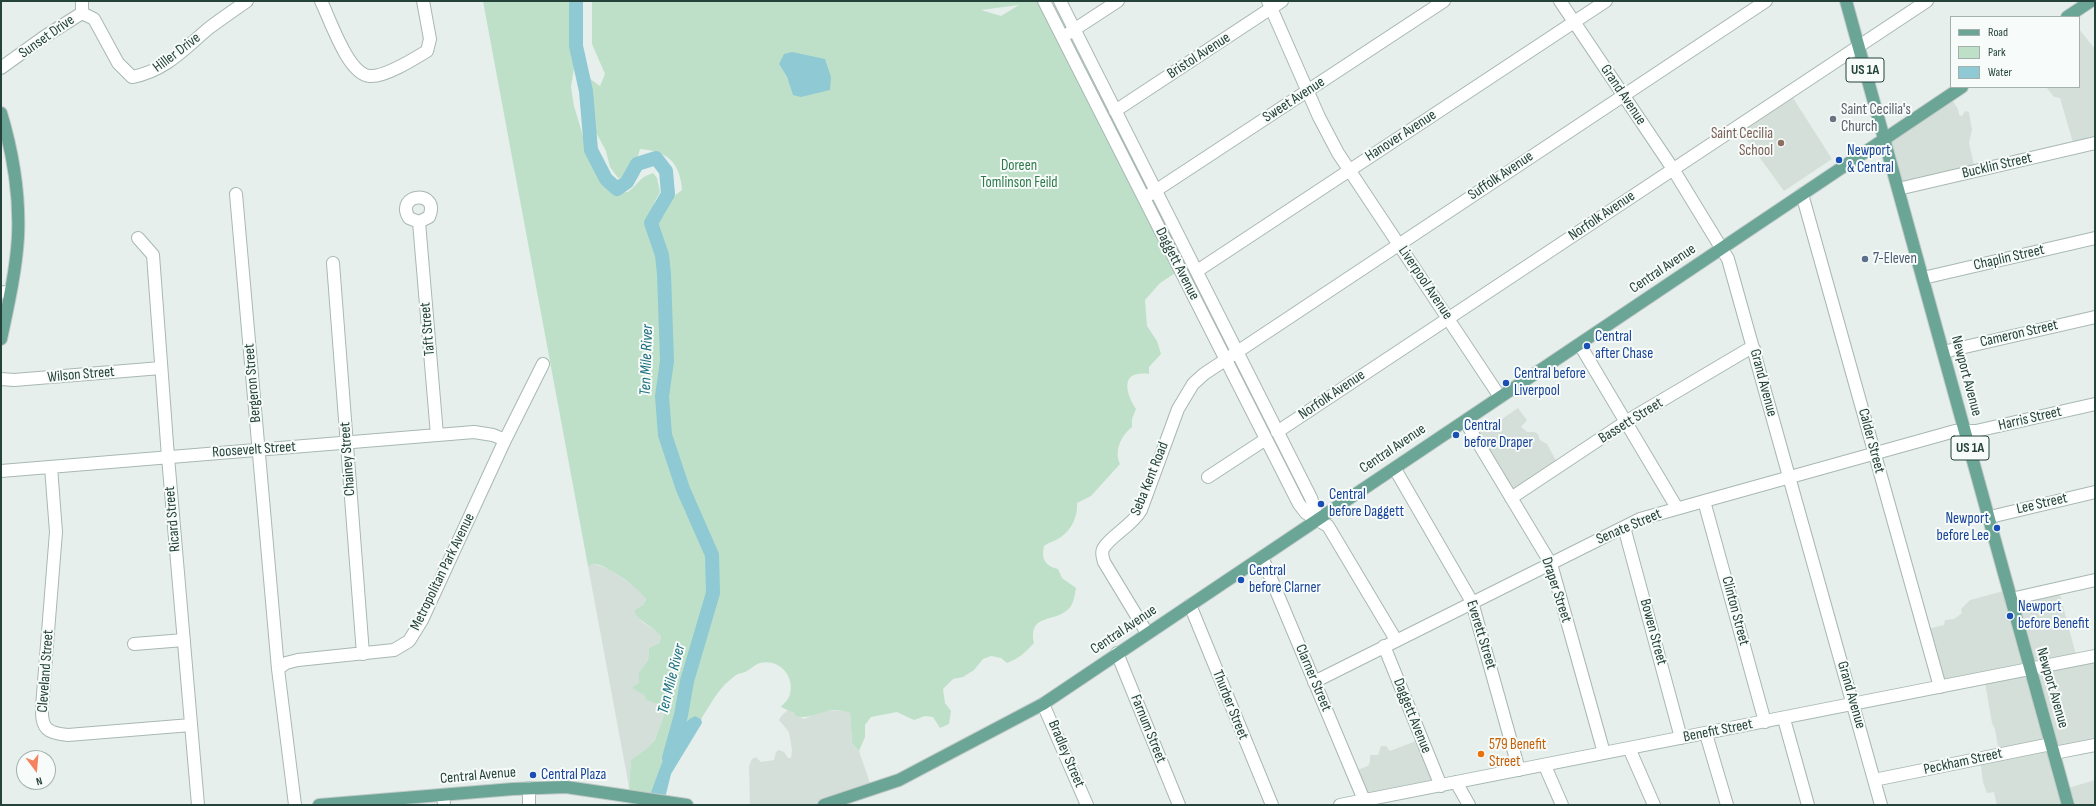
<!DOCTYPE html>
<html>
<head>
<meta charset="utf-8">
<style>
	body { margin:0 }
	#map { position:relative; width:2096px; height:806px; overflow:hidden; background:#e6efeb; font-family:"Sofia Sans Condensed",sans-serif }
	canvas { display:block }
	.frame { position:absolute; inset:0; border:2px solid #24423a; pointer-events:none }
	.legend { position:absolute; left:1950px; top:16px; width:130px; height:72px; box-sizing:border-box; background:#f7fbf9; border:1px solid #a3b1ad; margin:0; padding:5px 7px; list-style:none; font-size:12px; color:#24423a }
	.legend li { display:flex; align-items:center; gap:8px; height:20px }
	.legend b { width:20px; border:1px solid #a3b1ad }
	.north { position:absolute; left:16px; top:750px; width:40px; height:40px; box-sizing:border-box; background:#f7fbf9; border:1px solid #a3b1ad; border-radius:50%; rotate:164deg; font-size:11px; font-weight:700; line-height:16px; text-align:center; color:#24423a }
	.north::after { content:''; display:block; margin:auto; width:14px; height:18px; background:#f4845f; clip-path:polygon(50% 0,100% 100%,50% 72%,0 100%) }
</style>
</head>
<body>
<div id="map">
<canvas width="2096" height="806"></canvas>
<div class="frame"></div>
<ul class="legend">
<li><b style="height:5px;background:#6aa596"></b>Road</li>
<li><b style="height:11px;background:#bfe0c8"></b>Park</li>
<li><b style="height:11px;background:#8ec9d4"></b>Water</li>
</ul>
<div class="north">N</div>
</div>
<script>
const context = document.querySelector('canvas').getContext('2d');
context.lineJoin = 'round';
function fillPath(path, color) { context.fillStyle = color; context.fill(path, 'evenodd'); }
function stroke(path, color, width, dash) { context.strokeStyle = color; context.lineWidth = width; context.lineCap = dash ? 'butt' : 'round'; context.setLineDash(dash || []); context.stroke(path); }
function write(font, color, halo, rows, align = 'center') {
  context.font = font + ' "Sofia Sans Condensed",sans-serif'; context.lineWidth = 4; context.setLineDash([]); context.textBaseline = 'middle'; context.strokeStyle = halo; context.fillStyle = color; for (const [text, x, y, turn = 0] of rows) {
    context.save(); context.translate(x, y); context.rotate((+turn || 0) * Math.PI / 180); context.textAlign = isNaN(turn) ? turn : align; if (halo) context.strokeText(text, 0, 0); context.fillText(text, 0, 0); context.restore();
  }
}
const built = new Path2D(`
	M2079 29 2095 49V142L2074 146 2060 98 2054 97 2046 87H2079Z
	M1949 95 1958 109 1959 115 1962 116 1965 111 1969 112 1972 130 1969 143 1975 169 1898 186 1885 135Z
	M1793 98 1832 159 1784 191 1741 132Z
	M1518 408 1527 420 1521 427 1527 432H1534L1538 434 1540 440 1547 444 1558 464 1511 495 1473 432 1492 426Z
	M594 564 609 569 642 592 646 598 643 605 634 610 642 622 658 632 661 637 659 643 649 648 648 660 639 672V682L633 688 644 695 646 700 661 705 664 715 655 740 647 748 631 760 629 787 588 566Z
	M2058 587 2076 655 2095 653V744L2055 751 2065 789 2095 780V805H1997L1994 792 1987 793 1983 782 1980 758 1999 752 1995 729 1992 723 1984 677 1939 685 1924 630 1944 625 1945 620 1954 619 1962 613 1961 609 1970 600 2007 590 2011 596Z
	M788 710 804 719 824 711 844 710 850 713 852 743 859 751 871 786 823 805H750L749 766 752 759 756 757 761 762 774 760 776 752 779 750 784 752 788 758H791L792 750 789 732 779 720 782 715Z
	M1421 739 1439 783 1365 799 1352 772 1368 766 1370 762V755H1378L1381 746H1386L1390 751Z`);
const green = new Path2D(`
	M483 1H571L574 38V68L571 87 574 106 585 143 595 152 606 184 614 190 628 192C640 183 638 178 653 173L657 178 660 192C655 202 649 209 655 219L664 215 670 199 682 190C680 162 667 151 640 149L632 176 618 178 610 167 606 151 593 127 584 87 589 78 600 86 605 74 592 44V1H1044L1180 270 1160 283 1145 300 1147 326 1157 341 1161 354 1149 367V374C1120 370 1125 392 1136 409L1132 419V427C1121 436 1114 450 1120 464L1091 496 1077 503C1078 516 1072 529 1061 537 1056 541 1049 542 1044 546 1041 559 1045 566 1058 569L1062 578 1076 588C1075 594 1074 601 1071 606 1057 625 1028 611 1034 643 1026 652 1018 659 1007 663L1001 658 991 656 983 659 974 670 963 677 953 679 943 689 945 703 951 711 949 724 940 728 933 717 925 716 914 720 897 712 871 717 865 725V737L859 751 852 743 850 713C828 703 814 721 796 716L794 713 781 707C784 703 789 699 790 694 795 676 779 658 760 663 754 665 752 668 747 671 744 673 739 673 736 675 719 687 712 702 701 719L695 716C667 737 660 775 646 805H633L629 787 631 760 647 748 655 740 664 715 660 705 646 700 644 695 632 688 639 682V672L648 660 649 648 659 643 661 637C654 625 639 624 634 610L643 605 646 599C640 589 606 564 594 564 592 564 590 566 588 566ZM1019 5 1001 16 981 10ZM792 52 793 94 787 77 779 64Z`);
const water = new Path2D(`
	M792 52 825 59 831 77 830 90 801 97 793 95 787 77 779 64 784 54Z
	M695 716 701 719 702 723 671 774 665 798H649C658 775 672 726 695 716Z`);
const river = new Path2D(`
	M576 1V46L586 91 591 150 606 179 617 189 627 182 637 164 656 158 666 171 668 194 651 223 662 255 664 274 667 361 662 396 665 435 683 489 712 555 713 593 687 681 681 715 669 758`);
const minor = new Path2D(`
	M321 1C330 19 348 75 370 76 385 77 414 59 427 51L430 39 423 1
	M1044 1 1299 504 1306 513 1328 526 1396 640
	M1060 1 1311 498 1318 519
	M1268 1 1319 117 1338 153 1500 397
	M1560 1 1673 169 1728 259 1881 805
	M82 13 94 19 118 63 132 77C165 71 184 49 209 28 221 19 234 10 247 1
	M1069 33 1118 1
	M1 68 44 37 82 13V1
	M1115 111 1282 1
	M1898 189 2095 143
	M236 194 278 669
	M1802 194 1940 687
	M1149 195 1444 1
	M419 222 409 218C394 193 441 189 429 217L419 222 437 435
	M138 238 153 255 168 457 198 805
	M333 263 363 654
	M1197 271 1606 1
	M1923 278 2095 238
	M1 292 10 293
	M1580 345 1677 508
	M1943 352 2095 317
	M1 379 14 380 161 368
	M1465 421 1551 564 1604 753
	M1277 432 1927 1
	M51 467 56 532 42 707C41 729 47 733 68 735L191 725
	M1395 469 1472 602 1519 770
	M1 471 474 432 493 435 505 440
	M1208 477 1266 439
	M1511 498 1627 421 1747 350 1754 349
	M1704 501 1765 722
	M1990 517 2095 492
	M1624 527 1681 738
	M1262 557 1364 800
	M2011 599 2095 580
	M1190 605 1272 805
	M1147 633 1104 562C1103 558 1101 554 1103 549 1110 536 1132 526 1141 510L1178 409 1193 384 1204 374 1766 1
	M134 644 184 640
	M1384 646 1441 786
	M1117 653 1179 805
	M1314 682 1640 519 1955 431H1976L2095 404
	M1043 704 1087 805
	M1784 719 1808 805
	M1706 734 1727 805
	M1629 748 1654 805
	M2054 753 2095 745
	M1545 766 1562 805
	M1874 780 2051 744
	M1456 782 1469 805
	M529 788V805
	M443 795 444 805
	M295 805 278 669 286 663 298 660 394 650 409 641 422 620 505 440 543 364
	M1340 805 2095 656`);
const major = new Path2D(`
	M1846 1 2068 805
	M2067 17 2091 1
	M1 113C13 153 20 194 18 237 16 271 8 306 1 339
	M319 805 513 789 566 787 687 805
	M824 805 899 780 1043 704 1962 87`);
const markers = [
	[1833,119,4,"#6b7280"],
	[1781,143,4,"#8d6e63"],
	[1839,160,4,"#1a4fb4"],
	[1865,259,4,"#5c6f8a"],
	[1587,346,4,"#1a4fb4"],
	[1506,383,4,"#1a4fb4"],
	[1456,435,4,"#1a4fb4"],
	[1321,504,4,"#1a4fb4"],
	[1997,528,4,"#1a4fb4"],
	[1241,580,4,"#1a4fb4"],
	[2010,616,4,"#1a4fb4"],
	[1481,754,4,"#e8710a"],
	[533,775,4,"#1a4fb4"]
];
const shields = [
	[1865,70,38],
	[1970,448,38]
];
const shieldNames = [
	["US 1A",1865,70],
	["US 1A",1970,448]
];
const streetNames = [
	["Sunset Drive",47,37,-35],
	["Hiller Drive",177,53,-37],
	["Bristol Avenue",1199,56,-33],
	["Grand Avenue",1623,95,56],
	["Sweet Avenue",1294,100,-33],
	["Hanover Avenue",1401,136,-33],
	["Bucklin Street",1997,166,-13],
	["Suffolk Avenue",1501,176,-34],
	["Norfolk Avenue",1602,216,-34],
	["Chaplin Street",2009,258,-13],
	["Daggett Avenue",1177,264,63],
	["Central Avenue",1663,269,-34],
	["Liverpool Avenue",1425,283,56],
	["Taft Street",428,329,-95],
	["Cameron Street",2019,334,-13],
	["Wilson Street",81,375,-5],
	["Newport Avenue",1966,376,75],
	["Bergeron Street",253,383,-95],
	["Grand Avenue",1763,383,75],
	["Norfolk Avenue",1332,395,-34],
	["Harris Street",2030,419,-13],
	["Bassett Street",1631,421,-32],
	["Calder Street",1871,441,75],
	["Central Avenue",1393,449,-34],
	["Roosevelt Street",254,450,-4],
	["Chainey Street",348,459,-94],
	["Seba Kent Road",1150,479,-68],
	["Lee Street",2042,504,-13],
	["Ricard Street",173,519,-95],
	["Senate Street",1629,527,-23],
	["Metropolitan Park Avenue",443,572,-64],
	["Draper Street",1556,590,72],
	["Clinton Street",1735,611,75],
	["Central Avenue",1124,630,-34],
	["Bowen Street",1653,632,75],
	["Everett Street",1481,635,73],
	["Cleveland Street",46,671,-86],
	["Clarner Street",1313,678,67],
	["Newport Avenue",2052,688,74],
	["Grand Avenue",1851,695,74],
	["Thurber Street",1230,705,68],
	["Daggett Avenue",1412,716,68],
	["Farnum Street",1148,729,68],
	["Benefit Street",1718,731,-11],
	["Bradley Street",1066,754,67],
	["Peckham Street",1963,762,-12],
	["Central Avenue",478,776,-5]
];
const worshipNames = [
	["Saint Cecilia's",1841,110],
	["Church",1841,127]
];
const educationNames = [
	["Saint Cecilia",1773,134],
	["School",1773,151]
];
const transitNames = [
	["Newport",1847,151],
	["& Central",1847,168],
	["Central",1595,337],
	["after Chase",1595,354],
	["Central before",1514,374],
	["Liverpool",1514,391],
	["Central",1464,426],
	["before Draper",1464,443],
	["Central",1329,495],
	["before Daggett",1329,512],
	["Newport",1989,519,"right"],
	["before Lee",1989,536,"right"],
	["Central",1249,571],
	["before Clarner",1249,588],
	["Newport",2018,607],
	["before Benefit",2018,624],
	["Central Plaza",541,775]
];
const parkNames = [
	["Doreen",1019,166],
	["Tomlinson Feild",1019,183]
];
const serviceNames = [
	["7-Eleven",1873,259]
];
const foodNames = [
	["579 Benefit",1489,745],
	["Street",1489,762]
];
const waterNames = [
	["Ten Mile River",647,360,-88],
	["Ten Mile River",672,679,-76]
];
fillPath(built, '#d4dfda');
fillPath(green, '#bfe0c8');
fillPath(water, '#8ec9d4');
stroke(river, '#8ec9d4', 14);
stroke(minor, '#a8b8b2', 14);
stroke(major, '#c2cac8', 14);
stroke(minor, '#fff', 12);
stroke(major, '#6aa596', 12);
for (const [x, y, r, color] of markers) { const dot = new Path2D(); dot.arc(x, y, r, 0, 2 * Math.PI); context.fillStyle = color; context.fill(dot); stroke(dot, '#f7fbf9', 1.5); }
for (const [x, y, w] of shields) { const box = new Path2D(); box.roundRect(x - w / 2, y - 12, w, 24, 3); context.fillStyle = '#f7fbf9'; context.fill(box); stroke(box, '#24423a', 1); }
write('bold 14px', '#24423a', null, shieldNames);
write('15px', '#24423a', '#f7fbf9', streetNames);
write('15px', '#5b616d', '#f7fbf9', worshipNames, 'left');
write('15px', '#785e54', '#f7fbf9', educationNames, 'right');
write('15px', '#164399', '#f7fbf9', transitNames, 'left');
write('15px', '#2d7a4b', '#f7fbf9', parkNames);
write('15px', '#4e5e75', '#f7fbf9', serviceNames, 'left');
write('15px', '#c56008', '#f7fbf9', foodNames, 'left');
write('italic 16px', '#1c6f80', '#f7fbf9', waterNames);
</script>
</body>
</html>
